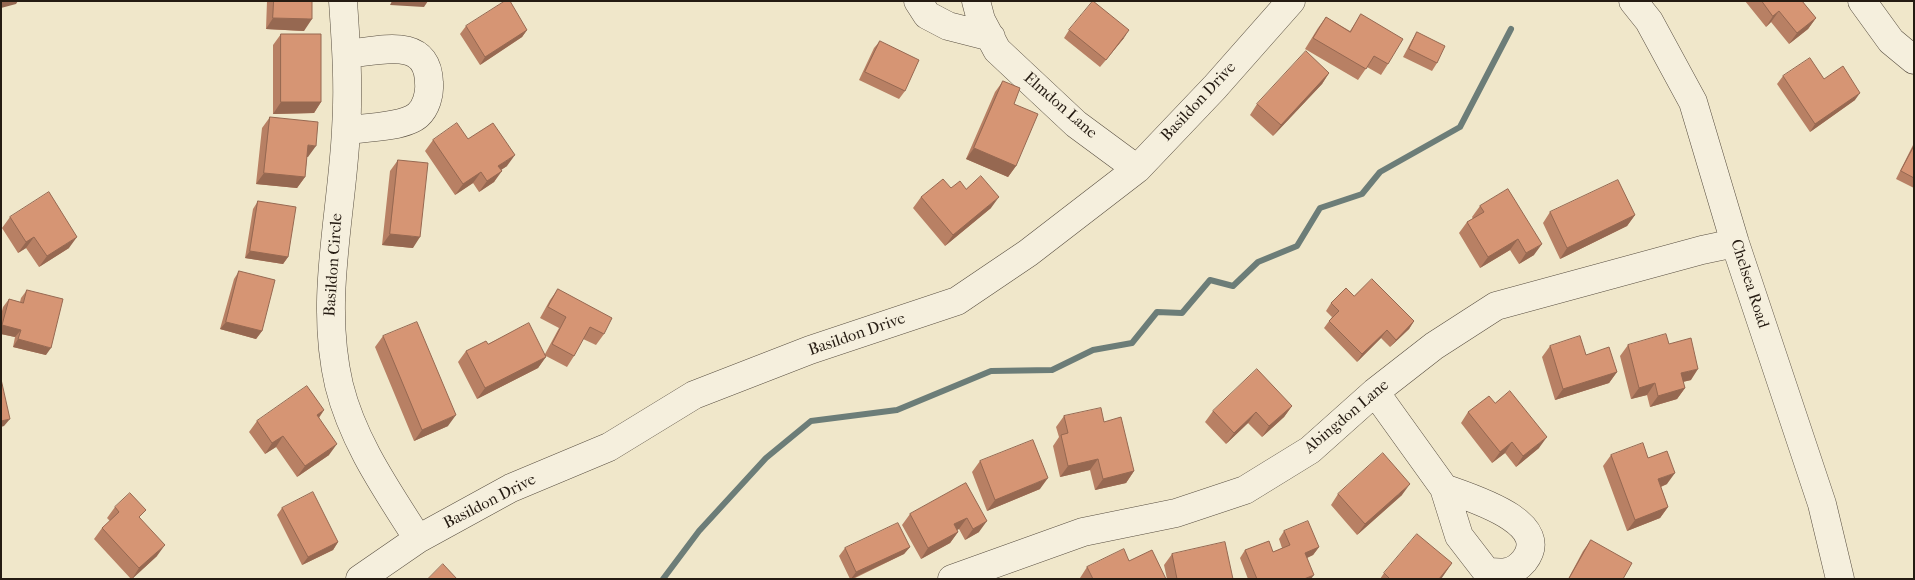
<!DOCTYPE html>
<html>
<head>
<meta charset="utf-8">
<style>
	body { margin:0 }
	#map { position:relative; width:1915px; height:580px; overflow:hidden; background:#f0e7ca; font-family:"IM FELL French Canon",serif }
	canvas { display:block }
	.frame { position:absolute; inset:0; border:2px solid #251b12; pointer-events:none }
</style>
</head>
<body>
<div id="map">
<canvas width="1915" height="580"></canvas>
<div class="frame"></div>
</div>
<script>
const context = document.querySelector('canvas').getContext('2d');
context.lineJoin = 'round';
function stroke(path, color, width, dash) { context.strokeStyle = color; context.lineWidth = width; context.lineCap = dash ? 'butt' : 'round'; context.setLineDash(dash || []); context.stroke(path); }
function fillPath(path, color) { context.fillStyle = color; context.fill(path, 'evenodd'); }
function write(font, color, halo, rows, align = 'center') {
  context.font = font + ' "IM FELL French Canon",serif'; context.lineWidth = 4.5; context.setLineDash([]); context.textBaseline = 'middle'; context.strokeStyle = halo; context.fillStyle = color; for (const [text, x, y, turn = 0] of rows) {
    context.save(); context.translate(x, y); context.rotate((+turn || 0) * Math.PI / 180); context.textAlign = isNaN(turn) ? turn : align; if (halo) context.strokeText(text, 0, 0); context.fillText(text, 0, 0); context.restore();
  }
}
const stream = new Path2D(`
	M663 579 699 531 766 458 811 421 897 410 991 371 1052 370 1093 350 1132 343 1157 312 1182 313 1210 280 1233 286 1258 262 1297 246 1320 208 1362 194 1380 172 1460 127 1511 29`);
const minor = new Path2D(`
	M343 1C346 44 349 87 346 130 342 215 319 300 339 385 353 442 387 490 418 539
	M918 1 927 15 948 26 991 37
	M976 1 981 20 997 50 1076 124 1137 169
	M1633 1 1649 21 1693 102 1735 243 1822 504 1840 579
	M1862 1 1891 41 1914 60
	M346 130C364 128 405 127 418 115 426 108 430 94 429 83 428 35 379 51 347 54
	M1375 392 1444 488 1459 536 1486 571C1502 574 1513 574 1524 561 1555 522 1468 497 1444 488
	M360 579 418 539 511 488 609 447 694 395 810 350 957 301 1028 253 1137 169 1215 87 1291 1
	M952 579 1083 532 1176 513 1245 490 1310 450 1375 392 1434 346 1496 306 1702 250 1735 243`);
const wall = new Path2D(`
	M267 1H312L304 31 266 29Z
	M1745 1H1802L1816 18 1808 29 1789 44 1771 22 1766 27Z
	M1361 14 1388 64 1381 75 1367 67 1358 80 1305 49 1318 28 1326 17 1350 31Z
	M466 26 527 30 522 37 480 65 460 34Z
	M1069 30 1124 38 1100 67 1064 38Z
	M1417 32 1437 63 1432 71 1403 57 1412 40Z
	M281 34 321 102 314 113 273 114V45Z
	M880 41 905 91 899 99 859 80 874 48Z
	M1329 73 1322 84 1273 136 1250 115 1257 104Z
	M1783 76 1824 79 1855 100 1810 132 1777 84Z
	M1003 81 1014 104 1016 166 1008 177 966 159 995 92Z
	M270 117 308 157H307L305 177 297 188 256 184 262 128Z
	M468 139 507 166 501 170 494 182 479 192 473 183 455 195 425 151 433 140Z
	M1914 143V188L1896 179Z
	M398 160 413 248 382 245 390 171Z
	M951 188 966 189 991 208 945 246 913 208 921 197Z
	M1508 189 1534 255 1519 264 1510 250 1480 268 1459 233 1467 222 1473 219 1472 217 1480 206Z
	M258 201 288 257 283 264 245 258 253 209Z
	M1550 212 1635 215 1627 226 1560 259 1543 223Z
	M10 217 69 248 39 267 26 248 18 253 2 228Z
	M239 271 262 331 256 339 220 329 234 279Z
	M558 289 604 334 596 345 583 339 574 356 567 367 546 356 538 368 477 399 458 362 466 351 488 344 545 354 559 328 540 318 550 300Z
	M27 290 46 355 13 347 15 337 1 334V315L3 307 9 299 20 302 21 298Z
	M1354 296 1414 321 1409 329 1390 347 1381 338 1357 362 1324 328 1332 317 1326 311 1331 303Z
	M383 336 448 426 414 441 375 347Z
	M1669 344 1691 380 1683 382 1685 388 1677 399 1650 407 1647 395 1631 399 1620 356 1628 345Z
	M1550 346 1586 355 1617 372 1609 383 1555 400 1542 357Z
	M1495 403 1539 448 1516 467 1505 453 1492 463 1461 423 1468 412Z
	M1292 406 1284 417 1262 437 1248 423 1226 444 1205 422 1213 411Z
	M324 410 319 418 329 455 297 477 276 447 265 454 249 432 257 421Z
	M1064 416 1104 422 1134 471 1126 483 1095 490 1090 470 1060 477 1053 446 1059 437 1056 427Z
	M1611 455 1648 458 1667 484 1661 487 1668 507 1660 518 1627 531 1603 466Z
	M980 461 1040 489 987 511 972 472Z
	M966 483 979 532 965 540 959 529 957 530 958 532 950 543 921 559 902 525 910 514Z
	M1338 494 1402 495 1357 535 1331 505Z
	M115 507 140 518 157 556 132 579H131L94 539 102 528 110 521 107 518Z
	M282 508 338 542 333 550 302 565 277 515Z
	M1284 531 1319 547 1313 555 1307 558 1311 579H1248L1240 558 1245 550 1273 552 1282 548 1279 539Z
	M1591 540 1623 579H1568L1583 551Z
	M910 547 904 554 853 579H850L839 556 845 548Z
	M1172 554 1233 579H1167L1164 565Z
	M1129 561 1166 579H1080V578L1087 567Z
	M1452 563 1441 579H1380L1384 573Z`);
const shadedWall = new Path2D(`
	M1 1H18L16 4 1 8Z
	M392 1H428L424 7 390 5Z
	M1779 11 1771 22 1766 27 1773 16Z
	M273 18 312 19 304 31 266 29Z
	M1816 18 1808 29 1789 44 1797 33Z
	M527 30 522 37 480 65 485 57Z
	M1129 30 1124 38 1100 67 1106 60Z
	M1329 73 1322 84 1273 136 1281 125Z
	M1860 93 1855 100 1810 132 1815 124Z
	M281 102H321L314 113 273 114Z
	M308 145 316 146 308 157H301Z
	M974 148 1016 166 1008 177 966 159Z
	M515 155 507 166 490 177 498 166Z
	M502 171 494 182 479 192 487 181Z
	M481 172 473 183 455 195 463 184Z
	M264 173 305 177 297 188 256 184Z
	M999 197 991 208 945 246 953 235Z
	M1635 215 1627 226 1560 259 1567 248Z
	M390 234 420 237 413 248 382 245Z
	M34 237 26 248 18 253 26 242Z
	M77 237 69 248 39 267 47 256Z
	M1518 239 1510 250 1480 268 1488 257Z
	M1542 244 1534 255 1519 264 1526 253Z
	M250 251 288 257 283 264 245 258Z
	M1414 321 1409 329 1390 347 1396 340Z
	M226 322 262 331 256 339 220 329Z
	M2 325 21 330 15 337 1 334V326Z
	M1387 330 1381 338 1357 362 1362 354Z
	M18 339 51 348 46 355 13 347Z
	M546 357 538 368 477 399 485 388Z
	M1698 369 1691 380 1673 384 1681 373Z
	M1617 372 1609 383 1555 400 1563 389Z
	M1655 383 1647 395 1631 399 1639 388Z
	M1685 388 1677 399 1650 407 1658 396Z
	M1292 406 1284 417 1262 437 1269 426Z
	M324 410 316 421 317 415Z
	M1256 412 1248 423 1226 444 1234 433Z
	M456 415 448 426 414 441 422 430Z
	M10 419 4 426 1 427V421Z
	M283 436 276 447 265 454 272 443Z
	M1547 437 1539 448 1516 467 1523 456Z
	M1512 442 1505 453 1492 463 1500 452Z
	M337 444 329 455 297 477 305 466Z
	M1098 459 1090 470 1060 477 1068 466Z
	M1134 471 1126 483 1095 490 1103 479Z
	M1675 473 1667 484 1650 491 1658 479Z
	M1048 478 1040 489 987 511 995 500Z
	M1410 484 1402 495 1357 535 1365 524Z
	M1668 507 1660 518 1627 531 1635 520Z
	M967 518 959 529 946 535 954 524Z
	M987 521 979 532 965 540 973 529Z
	M958 532 950 543 921 559 928 548Z
	M338 542 333 550 302 565 308 557Z
	M165 545 157 556 132 579 139 568Z
	M910 547 904 554 851 579 856 572Z
	M1319 547 1313 555 1300 561 1305 553Z
	M1452 563 1441 579H1439Z
	M1314 575 1311 579H1304Z`);
const building = new Path2D(`
	M274 1H312V19L273 18Z
	M505 1H510L527 30 485 57 466 26Z
	M1093 1 1129 30 1106 60 1069 30Z
	M1762 1H1802L1816 18 1797 33 1779 11 1773 16Z
	M1361 14 1403 39 1388 64 1374 56 1366 69 1313 38 1326 17 1350 32Z
	M1417 32 1445 46 1437 63 1409 49Z
	M281 34H321V102H281Z
	M880 41 919 60 905 91 865 72Z
	M1306 51 1329 73 1281 125 1257 104Z
	M1810 58 1824 79 1843 66 1860 93 1815 124 1783 76Z
	M1003 81 1020 88 1014 104 1038 114 1016 166 974 148Z
	M270 117 318 122 316 146 308 145 305 177 264 173Z
	M457 123 468 139 493 123 515 155 498 166 502 171 487 181 481 172 463 184 433 140Z
	M1914 146V178L1901 171Z
	M398 160 428 163 420 237 390 234Z
	M981 176 999 197 953 235 921 197 943 179 951 188 960 181 966 189Z
	M1618 180 1635 215 1567 248 1550 212Z
	M1508 189 1542 244 1526 253 1518 239 1488 257 1467 222 1484 212 1480 206Z
	M49 192 77 237 47 256 34 237 26 242 10 217Z
	M258 201 296 207 288 257 250 251Z
	M239 271 275 280 262 331 226 322Z
	M1372 279 1414 321 1396 340 1387 330 1362 354 1329 321 1339 311 1331 303 1346 288 1354 296Z
	M558 289 612 318 604 334 590 327 574 356 552 344 566 317 548 307Z
	M27 290 63 299 51 348 18 339 21 330 2 325 9 299 23 303Z
	M417 322 456 415 422 430 383 336Z
	M529 323 546 357 485 388 466 351 486 341 488 344Z
	M1666 334 1669 344 1691 338 1698 369 1681 373 1685 388 1658 396 1655 383 1639 388 1628 345Z
	M1580 336 1586 355 1609 347 1617 372 1563 389 1550 346Z
	M1257 369 1292 406 1269 426 1256 412 1234 433 1213 411Z
	M1 379 10 419 1 421Z
	M307 386 324 410 317 415 337 444 305 466 283 436 272 443 257 421Z
	M1510 391 1547 437 1523 456 1512 442 1500 452 1468 412 1489 396 1495 403Z
	M1101 408 1104 422 1121 417 1134 471 1103 479 1098 459 1068 466 1061 435 1068 433 1064 416Z
	M1033 440 1048 478 995 500 980 461Z
	M1643 443 1648 458 1667 451 1675 473 1658 479 1668 507 1635 520 1611 455Z
	M1383 453 1410 484 1365 524 1338 494Z
	M966 483 987 521 973 529 967 518 954 524 958 532 928 548 910 514Z
	M313 492 338 542 308 557 282 508Z
	M130 493 146 510 139 517 165 545 139 568 102 528 119 512 115 507Z
	M1308 521 1319 547 1305 553 1314 575 1304 579H1257L1245 550 1269 541 1273 552 1290 545 1284 531Z
	M898 523 910 547 856 572 845 548Z
	M1417 534 1452 563 1439 579H1390L1384 573Z
	M1591 540 1632 563 1623 579H1569Z
	M1225 542 1233 579H1177L1172 554Z
	M1124 549 1129 561 1152 550 1166 579H1093L1087 567Z
	M443 564 457 579H428Z`);
const streetNames = [
	["Basildon Drive",1199,102,-47],
	["Elmdon Lane",1060,106,41],
	["Basildon Circle",334,265,-86],
	["Chelsea Road",1749,284,72],
	["Basildon Drive",857,335,-19],
	["Abingdon Lane",1347,417,-40],
	["Basildon Drive",490,502,-27]
];
stroke(stream, '#6c7d78', 6);
stroke(minor, '#584e40', 29);
stroke(minor, '#f5efdd', 28);
fillPath(wall, '#b88064');
fillPath(shadedWall, '#966851');
fillPath(building, '#d69574');
stroke(building, '#966851', 1);
write('16px', '#251b12', '#f5efdd', streetNames);
</script>
</body>
</html>
